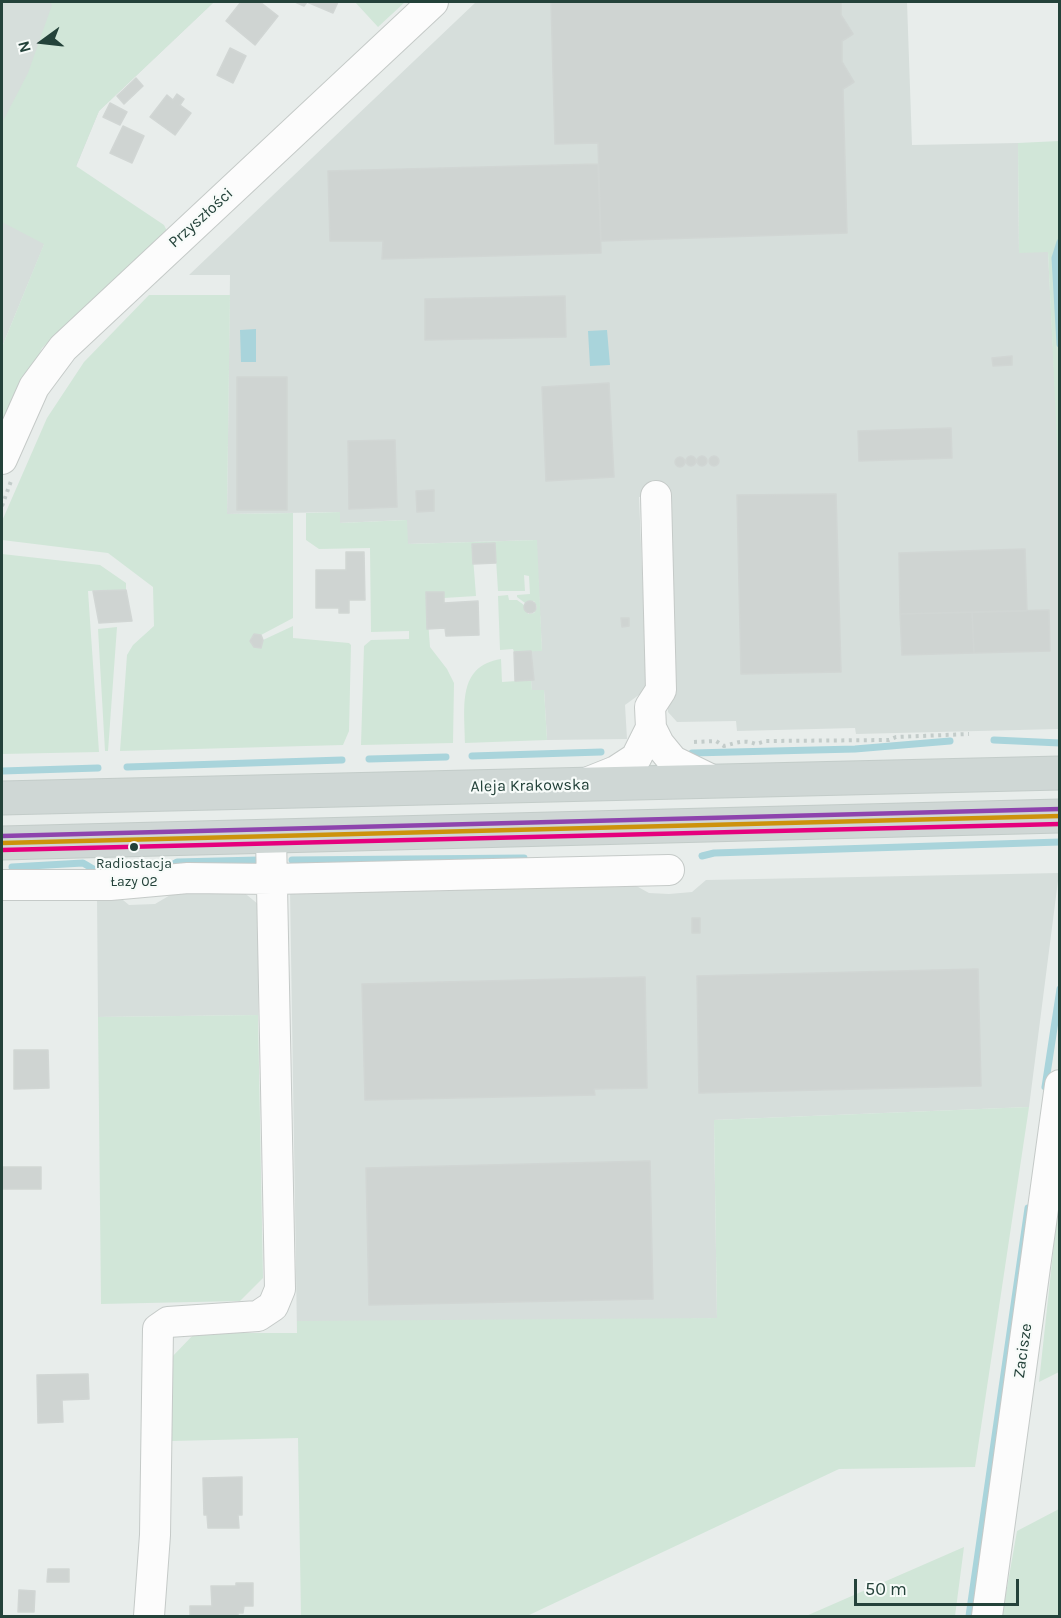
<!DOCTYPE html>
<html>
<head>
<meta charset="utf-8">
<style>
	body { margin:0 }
	#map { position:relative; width:1061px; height:1618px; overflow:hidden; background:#e8edeb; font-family:Karla,sans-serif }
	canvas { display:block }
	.frame { position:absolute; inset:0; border:3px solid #24423a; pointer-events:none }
	.north { position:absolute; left:12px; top:12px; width:60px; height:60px; -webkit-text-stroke:4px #f7fbf9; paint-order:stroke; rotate:255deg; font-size:16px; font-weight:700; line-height:24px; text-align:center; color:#24423a }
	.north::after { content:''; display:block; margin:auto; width:21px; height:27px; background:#24423a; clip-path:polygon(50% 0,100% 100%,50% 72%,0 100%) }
	.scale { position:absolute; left:854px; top:1579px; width:165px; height:27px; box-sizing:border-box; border:3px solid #24423a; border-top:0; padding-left:8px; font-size:18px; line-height:21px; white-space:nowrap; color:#24423a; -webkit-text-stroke:4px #f7fbf9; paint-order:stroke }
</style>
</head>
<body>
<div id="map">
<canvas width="1061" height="1618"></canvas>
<div class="frame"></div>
<div class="north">N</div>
<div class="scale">50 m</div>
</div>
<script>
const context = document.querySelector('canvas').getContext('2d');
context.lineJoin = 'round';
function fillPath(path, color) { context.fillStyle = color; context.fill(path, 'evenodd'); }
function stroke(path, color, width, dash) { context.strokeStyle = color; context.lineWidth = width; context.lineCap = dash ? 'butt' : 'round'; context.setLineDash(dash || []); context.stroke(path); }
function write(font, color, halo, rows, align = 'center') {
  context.font = font + ' Karla,sans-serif'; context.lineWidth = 4.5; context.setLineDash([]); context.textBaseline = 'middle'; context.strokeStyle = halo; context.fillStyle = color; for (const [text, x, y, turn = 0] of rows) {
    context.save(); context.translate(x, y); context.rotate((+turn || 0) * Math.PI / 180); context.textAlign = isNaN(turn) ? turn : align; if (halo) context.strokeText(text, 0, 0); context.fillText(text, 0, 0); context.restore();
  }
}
const built = new Path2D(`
	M2 2H214L99 111 2 347Z
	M476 2H907L912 145 1018 143 1019 252H1048L1060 484 1059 729 856 734 855 728 737 731 736 721 677 722 668 712 663 496 639 497 647 689 625 705 627 739 547 740 544 690 532 691 531 680H534L531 651H542L536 540 407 544 406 520 339 523 340 512 227 514 230 275H189Z
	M1059 873 1029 1107 714 1120 717 1318 297 1333 290 890 631 883 649 893 669 894 692 892 706 880Z
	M242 891 258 904V1015L98 1017 97 895H117L129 905 155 904 172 894Z`);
const green = new Path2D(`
	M50 2H214L99 111 76 166 164 225 167 231 42 348 2 437V347L44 244 2 222V123L28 73 52 5Z
	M355 2H405L378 27Z
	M1059 141H1060L1059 484 1048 252 1019 253 1018 143Z
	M149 295H230L227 514 293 513V618L261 635 254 634 250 641 254 647 261 648 263 640 293 626V638L349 643 351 645 349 731 343 745 120 751 127 655 133 645 154 626 153 587 108 553 2 540V521L47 418 84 362Z
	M340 512V523L407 520 408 544 537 540 542 651 514 652 513 649 500 650 498 596 508 595 509 600H517L524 605 528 614 534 613 537 607 534 601 525 603 517 597V595L530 594 529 576 524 575 525 591H498L495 543 472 544 476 596 444 598 443 592 426 593 430 647 447 669 454 683 453 743 361 745 364 646 371 640 409 639V631L371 632 370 548 319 549 306 540V513Z
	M2 554 100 565 126 583V590L88 591 99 752 2 754Z
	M117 627 108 751H105L98 629Z
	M501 659 502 682 531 680 532 690H544L547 740 465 743C465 709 456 666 501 659Z
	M258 1015 263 1278 240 1301 101 1304 98 1017Z
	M1029 1107 975 1467 839 1469 527 1616H301L298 1438 172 1441 171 1358 195 1333H297V1321L717 1318 714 1120Z
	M1059 1198V1372L1039 1382Z
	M1059 1509V1616H1002L1017 1531Z
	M964 1547 955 1616H806Z`);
const water = new Path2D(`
	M256 329V362H241L240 330Z
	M607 330 610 365 590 366 588 331Z`);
const stream = new Path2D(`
	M1060 242 1055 258 1060 344
	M994 740 1060 743
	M692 753 855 749 950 741
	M472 756 601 752
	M369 759 446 757
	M127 767 342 760
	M2 771 98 768
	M702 856 714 853 1060 842
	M292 860 524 858
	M12 867 83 863 95 870H105
	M167 868 177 862 258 860
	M1045 1087 1060 989
	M969 1616 1028 1208`);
const building = new Path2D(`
	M241 2H260L278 16 255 45 226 21Z
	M295 2H338L333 13 307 2 304 6Z
	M551 2H841V15L853 34 842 41V62L854 82 843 89 847 233 601 241 598 143 555 144Z
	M230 48 246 56 233 83 217 75Z
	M136 78 143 86 124 104 117 96Z
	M177 94 184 99 180 105 191 113 175 135 150 117 167 95 173 100Z
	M110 103 127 112 120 125 103 117Z
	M123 126 144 136 132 163 110 153Z
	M598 164 601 253 382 259 383 241H330L328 171Z
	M565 296 566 337 425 340V299Z
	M1012 356V365L993 366 992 358Z
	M237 377H287V510H237Z
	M609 383 614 477 546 481 542 387Z
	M951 428 952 458 859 461 858 431Z
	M395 440 397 507 349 509 348 441Z
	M709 461a5 5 0 1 1 10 0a5 5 0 1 1-10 0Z
	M697 461a5 5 0 1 1 10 0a5 5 0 1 1-10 0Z
	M686 461a5 5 0 1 1 10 0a5 5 0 1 1-10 0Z
	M675 462a5 5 0 1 1 10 0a5 5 0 1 1-10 0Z
	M434 490V511L417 512 416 491Z
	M836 494 841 672 741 674 737 495Z
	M495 543 496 563 473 564 472 544Z
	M1025 549 1027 611 900 614 899 553Z
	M346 552H364L365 600H349V613H339V608H316V570H346Z
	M126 590 132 621 99 623 93 591Z
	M426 592H444V603L478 601 479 635 446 636 445 628 427 629Z
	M524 607a6 6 0 1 1 12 0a6 6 0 1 1-12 0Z
	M1049 610 1050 651 974 653 972 612Z
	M972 612 974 653 902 655 900 614Z
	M621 618H629V626L622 627Z
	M254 634 261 635 263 640 261 648 254 647 250 641Z
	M531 651 534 680 515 681 514 652Z
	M692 918H700V933H692Z
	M978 969 981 1086 699 1093 697 976Z
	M645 977 647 1088 594 1089 595 1095 365 1100 362 984Z
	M14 1050H48L49 1088 14 1089Z
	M650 1161 653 1299 369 1305 366 1168Z
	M2 1167H41V1189H2Z
	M88 1374 89 1399 62 1400 63 1422 38 1423 37 1375Z
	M242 1477V1515H238L239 1528H208L207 1515H204L203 1478Z
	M48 1569H69V1582H47Z
	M236 1583H253V1606H244L243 1613H238V1616H190V1606H212L211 1586H236Z
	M19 1590 35 1591 34 1612H18Z`);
const path = new Path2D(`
	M2 506 11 481
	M694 742 716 741 724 746C737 743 743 739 756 744L766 741 889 740 896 737 969 734`);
const minor = new Path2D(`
	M2 459 34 387 63 348 433 2
	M656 496 661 690 650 707 651 728 659 744 673 761 716 782
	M586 783 616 771 636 758 651 728
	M2 885H110L188 878 273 879 669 870
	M149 1616 155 1535 158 1329 168 1322 258 1316 273 1306 280 1289 271 836
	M987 1616 1060 1085`);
const major = new Path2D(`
	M2 798 1060 773
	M2 843 1060 816`);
const bus1 = new Path2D(`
	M2 843 1060 816`);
const bus2 = new Path2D(`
	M2 850 1060 824`);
const bus3 = new Path2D(`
	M2 836 1060 809`);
const markers = [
	[134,847,5,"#24423a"]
];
const busNames = [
	["Radiostacja",134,864],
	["Łazy 02",134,882]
];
const streetNames = [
	["Przyszłości",201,218,-42],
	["Aleja Krakowska",530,786,-1],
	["Zacisze",1023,1351,-82]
];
fillPath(built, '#d6dedb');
fillPath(green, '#d1e6d8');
fillPath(water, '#a9d4db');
stroke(stream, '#a9d4db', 7);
fillPath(building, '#cfd4d2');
stroke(building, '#d1d6d4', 1.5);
stroke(minor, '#c5cac8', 32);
stroke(major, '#c3ccc9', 35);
stroke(path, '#c3ccca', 4, [3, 4.5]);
stroke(minor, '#fcfcfc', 30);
stroke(major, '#cfd7d5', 33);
stroke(bus1, '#cd920c', 4.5);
stroke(bus2, '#e5007d', 4.5);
stroke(bus3, '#8e44ad', 4.5);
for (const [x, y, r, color] of markers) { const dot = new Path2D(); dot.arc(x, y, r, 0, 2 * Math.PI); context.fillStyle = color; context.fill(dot); stroke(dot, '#f7fbf9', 2); }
write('14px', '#24423a', '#f7fbf9', busNames);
write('16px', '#24423a', '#f7fbf9', streetNames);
</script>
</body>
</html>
